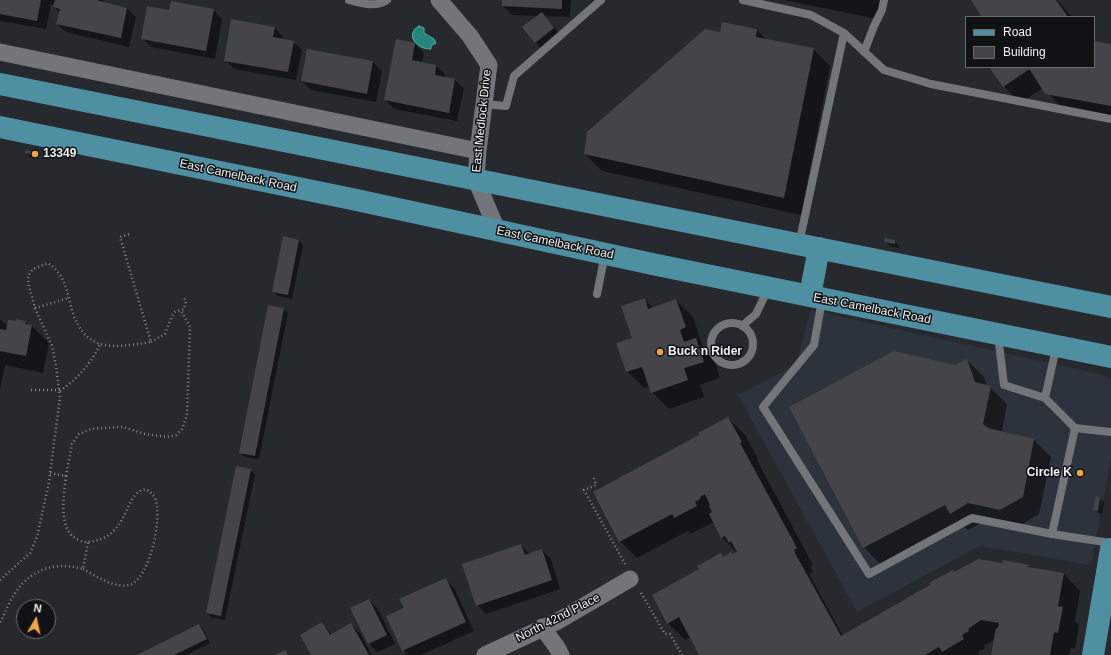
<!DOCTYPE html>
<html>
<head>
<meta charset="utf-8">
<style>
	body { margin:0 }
	#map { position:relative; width:1111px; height:655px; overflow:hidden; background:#26292d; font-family:Helvetica,sans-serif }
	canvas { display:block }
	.legend { position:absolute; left:965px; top:16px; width:130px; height:52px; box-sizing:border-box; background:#101213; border:1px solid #696b6c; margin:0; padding:5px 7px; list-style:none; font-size:12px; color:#eef0f2 }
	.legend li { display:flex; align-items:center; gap:8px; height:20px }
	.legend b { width:20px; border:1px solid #696b6c }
	.north { position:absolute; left:16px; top:599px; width:40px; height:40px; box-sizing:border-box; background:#101213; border:1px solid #696b6c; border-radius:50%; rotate:9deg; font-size:11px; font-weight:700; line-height:16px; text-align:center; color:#eef0f2 }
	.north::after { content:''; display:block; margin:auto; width:14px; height:18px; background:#f3a443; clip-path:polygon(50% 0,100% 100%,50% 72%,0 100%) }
</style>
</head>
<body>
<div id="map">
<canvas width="1111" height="655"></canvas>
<ul class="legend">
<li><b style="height:5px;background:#4f8fa2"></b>Road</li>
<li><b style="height:11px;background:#454549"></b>Building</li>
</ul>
<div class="north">N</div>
</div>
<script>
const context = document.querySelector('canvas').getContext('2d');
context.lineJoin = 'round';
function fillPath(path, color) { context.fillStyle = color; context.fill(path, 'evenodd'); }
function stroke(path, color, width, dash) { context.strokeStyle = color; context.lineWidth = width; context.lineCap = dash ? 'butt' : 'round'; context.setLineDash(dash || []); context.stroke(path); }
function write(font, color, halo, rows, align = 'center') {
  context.font = font + ' Helvetica,sans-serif'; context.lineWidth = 3; context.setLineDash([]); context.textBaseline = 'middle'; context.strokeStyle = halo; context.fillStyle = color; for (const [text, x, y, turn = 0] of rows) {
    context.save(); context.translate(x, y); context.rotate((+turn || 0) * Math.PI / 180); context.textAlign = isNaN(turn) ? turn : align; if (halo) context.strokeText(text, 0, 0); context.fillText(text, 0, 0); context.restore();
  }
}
const built = new Path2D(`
	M811 310 1104 375 1111 381V459L1091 565 980 546 857 612 738 395 796 365Z`);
const water = new Path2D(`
	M419 26 424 28V33L434 39 436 43 431 46V49C417 50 404 34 419 26Z`);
const shadow = new Path2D(`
	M0 0H103L105 3 127 8 136 17 129 47 66 32 57 24 60 13 54 7 55 5 51 4 46 29 0 21Z
	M503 0H571L570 17 544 16 562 37 544 51 536 43 523 27 538 16 512 15 503 6Z
	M784 0H881L877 19Z
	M972 0H1057L1072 17H983Z
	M214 10 222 19 215 59 151 47 142 38 170 12Z
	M275 28 283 37V40L293 42 302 50 296 80 234 69 225 60Z
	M757 30 768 41 813 49 830 66 801 215 602 171 585 154 721 34Z
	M397 40 415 44 424 53 422 63 436 66 445 74 444 78 455 80 464 88 457 121 394 109 385 100Z
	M1094 42 1111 45V120L1064 110 1043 88 1020 103 1004 86 991 67H1094Z
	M308 50 373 62 382 71 376 102 311 90 302 81Z
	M26 153H34L38 157V159L30 157Z
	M299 240 303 245 292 299 278 296 273 292Z
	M895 241 899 246V248L890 246 885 242Z
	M644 299 653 308 676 300 693 317 702 344 701 345 713 356 720 378 700 385 704 397 669 409 652 392 650 386 644 388 627 371 634 338Z
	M283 309 288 313 259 459 245 457 240 452Z
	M0 319 8 326 25 322 28 325 32 326 49 343 43 373 5 365 0 390Z
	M967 360 984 377 987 386 990 387 1007 404 1002 432 1034 440 1051 457 1039 514 1017 527 986 520 968 530 960 523 880 564 864 547 955 366Z
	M728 418 745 435 758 459 757 460 813 565 810 567 813 572 809 574 843 636 954 573 1003 564 1028 566 1031 569 1064 574 1080 591 1075 621 1079 625 1075 649 1071 648 1069 655H992L995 639 984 646 985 648 978 652 980 655H699L691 637 685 640 668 623 700 570 723 558 737 553 722 537 714 522 691 534 688 531 637 558 620 541 594 492 701 435Z
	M250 470 255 474 225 620 211 617 207 613Z
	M1100 498 1104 502 1102 514H1099L1095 509Z
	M521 545 529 554 542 550 551 559 560 589 486 614 477 605Z
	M445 579 454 588 474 631 421 655H408L403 650 405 609Z
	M369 600 378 609 395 644 377 652 369 643Z
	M322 624 332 635 351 624 360 633 372 655H312Z
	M199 625 203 629 210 643 186 655H139Z`);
const building = new Path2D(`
	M0 0H41L37 21 0 14Z
	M55 0H96L127 8 121 38 56 24 60 9 53 7Z
	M502 0H562V9L502 6Z
	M971 0H1056L1068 17H982Z
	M171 1 214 9 206 51 141 39 147 6 169 10Z
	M542 12 554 28 535 43 522 27Z
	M231 19 275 27 273 37 294 41 288 72 224 61Z
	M722 22 757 29 756 37 814 48 784 198 584 154 587 132 705 29 720 32Z
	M396 39 415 43 412 60 436 65 435 75 455 79 449 113 384 100Z
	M1094 41 1111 44V106L1045 94 1030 70H1028L1003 87 989 67H1094Z
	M307 49 373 61 367 94 301 81Z
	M26 150 34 152V155L25 153Z
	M283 236 299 240 288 295 272 292Z
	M885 238 895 240V244L884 242Z
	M645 298 648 309 676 299 686 327 680 330 684 342 696 338 704 362 684 368 688 380 651 393 642 367 626 372 616 343 632 338 621 306Z
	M268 305 284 308 255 456 239 453Z
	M16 319 26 321 25 324 32 325 26 356 0 351V329L6 330 8 320 16 321Z
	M894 351 955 365 967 359 975 382 991 386 983 424 988 428 1034 439 1023 497 1000 510 968 503 950 514 945 505 863 548 789 407Z
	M728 417 742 442 740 443 797 548 794 550 796 555 841 636 930 585 929 583 953 570 954 572 978 559 1002 563 1003 560 1029 565 1028 567 1064 573 1058 606 1063 607 1058 633 1054 632 1050 655H991L996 628H998L999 623 981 620 968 629 969 631 962 635 964 639 942 652 939 647 925 655H699L679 617 667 624 652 595 699 569 697 566 721 553 723 557 731 552 732 554 737 552 731 541 729 543 725 536 721 538 709 514 712 512 709 506 710 505 705 494 700 497 701 498 695 502 697 506 674 518 672 514 619 542 593 492 699 435 698 433Z
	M236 466 251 469 221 616 206 613Z
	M1096 496 1100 497 1098 511 1093 510Z
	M521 544 525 555 542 549 552 580 476 606 462 564Z
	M446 578 466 622 402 651 386 616 404 608 399 599Z
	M369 599 387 635 368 644 350 608Z
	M322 622 330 635 351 623 369 655H311L300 635Z
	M199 624 207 639 174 655H137Z
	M285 650 288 655H275Z`);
const path = new Path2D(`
	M35 308 69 298
	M151 342 165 334 172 316 175 312 184 309 186 302 184 297
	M31 390H60
	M60 391C77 379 92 363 100 344
	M66 476 72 444 79 434 91 429 123 427 145 434 167 437 176 435 182 429 187 415 190 327 181 310
	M594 478 596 485 584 490 625 564
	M83 569C96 576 113 588 129 585 150 580 163 516 155 498 153 494 150 492 146 489 122 493 131 538 88 542
	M0 580 30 553 37 537 49 482 60 397 56 366 52 346 35 308 29 287 28 276 33 269 48 263C63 274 66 285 70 303 82 352 109 349 151 342L120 237 130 234
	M641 593 665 634H670L682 655
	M0 622C4 616 6 609 10 602 25 572 51 560 83 569L88 542C85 542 82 542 79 540 57 532 64 493 66 476L50 473`);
const lane = new Path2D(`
	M349 0C361 3 376 8 387 0
	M743 0 811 15 844 33 799 244
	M844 33 884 70 931 84 1111 119
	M864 52 874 26 882 10 884 0
	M483 104 506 106 514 76 601 0
	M597 294 605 254
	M822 300 814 345 763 407 869 574 972 518 1052 534 1075 428 1045 398 1056 348
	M711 344a21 21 0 1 1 42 0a21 21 0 1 1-42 0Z
	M742 326 756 314 768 289
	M998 335 1004 385 1045 398
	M1075 428 1111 432
	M1052 534 1111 543`);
const street = new Path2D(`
	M439 0 470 36 489 65 478 151 476 180 497 230
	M0 52 478 151
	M542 627 556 646 561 655
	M485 655 558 621 630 579`);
const primary = new Path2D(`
	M0 84 1111 307
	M0 127 352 199 657 265 1111 357
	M810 296 819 248
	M1093 655 1111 549`);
const markers = [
	[35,154,4,"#f3a443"],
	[660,352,4,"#f3a443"],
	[1080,473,4,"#f3a443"]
];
const streetNames = [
	["East Medlock Drive",482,121,-84],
	["East Camelback Road",238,176,12],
	["East Camelback Road",555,243,12],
	["East Camelback Road",872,309,11],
	["North 42nd Place",558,618,-27]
];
const poiNames = [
	["13349",43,154],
	["Buck n Rider",668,352],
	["Circle K",1072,473,"right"]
];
fillPath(built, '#2c333c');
fillPath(water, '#23877c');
stroke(water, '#60a69f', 1);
fillPath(shadow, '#0007');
fillPath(building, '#454549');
stroke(path, '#888a8d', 2.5, [1, 3]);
stroke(lane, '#72767a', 8);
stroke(street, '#72767a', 17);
stroke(primary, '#4f8fa2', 22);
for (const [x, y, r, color] of markers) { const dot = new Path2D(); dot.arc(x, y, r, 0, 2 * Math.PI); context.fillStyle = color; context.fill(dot); stroke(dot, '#101213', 1.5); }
write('12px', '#eef0f2', '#101213', streetNames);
write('bold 12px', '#eef0f2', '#101213', poiNames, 'left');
</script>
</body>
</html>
